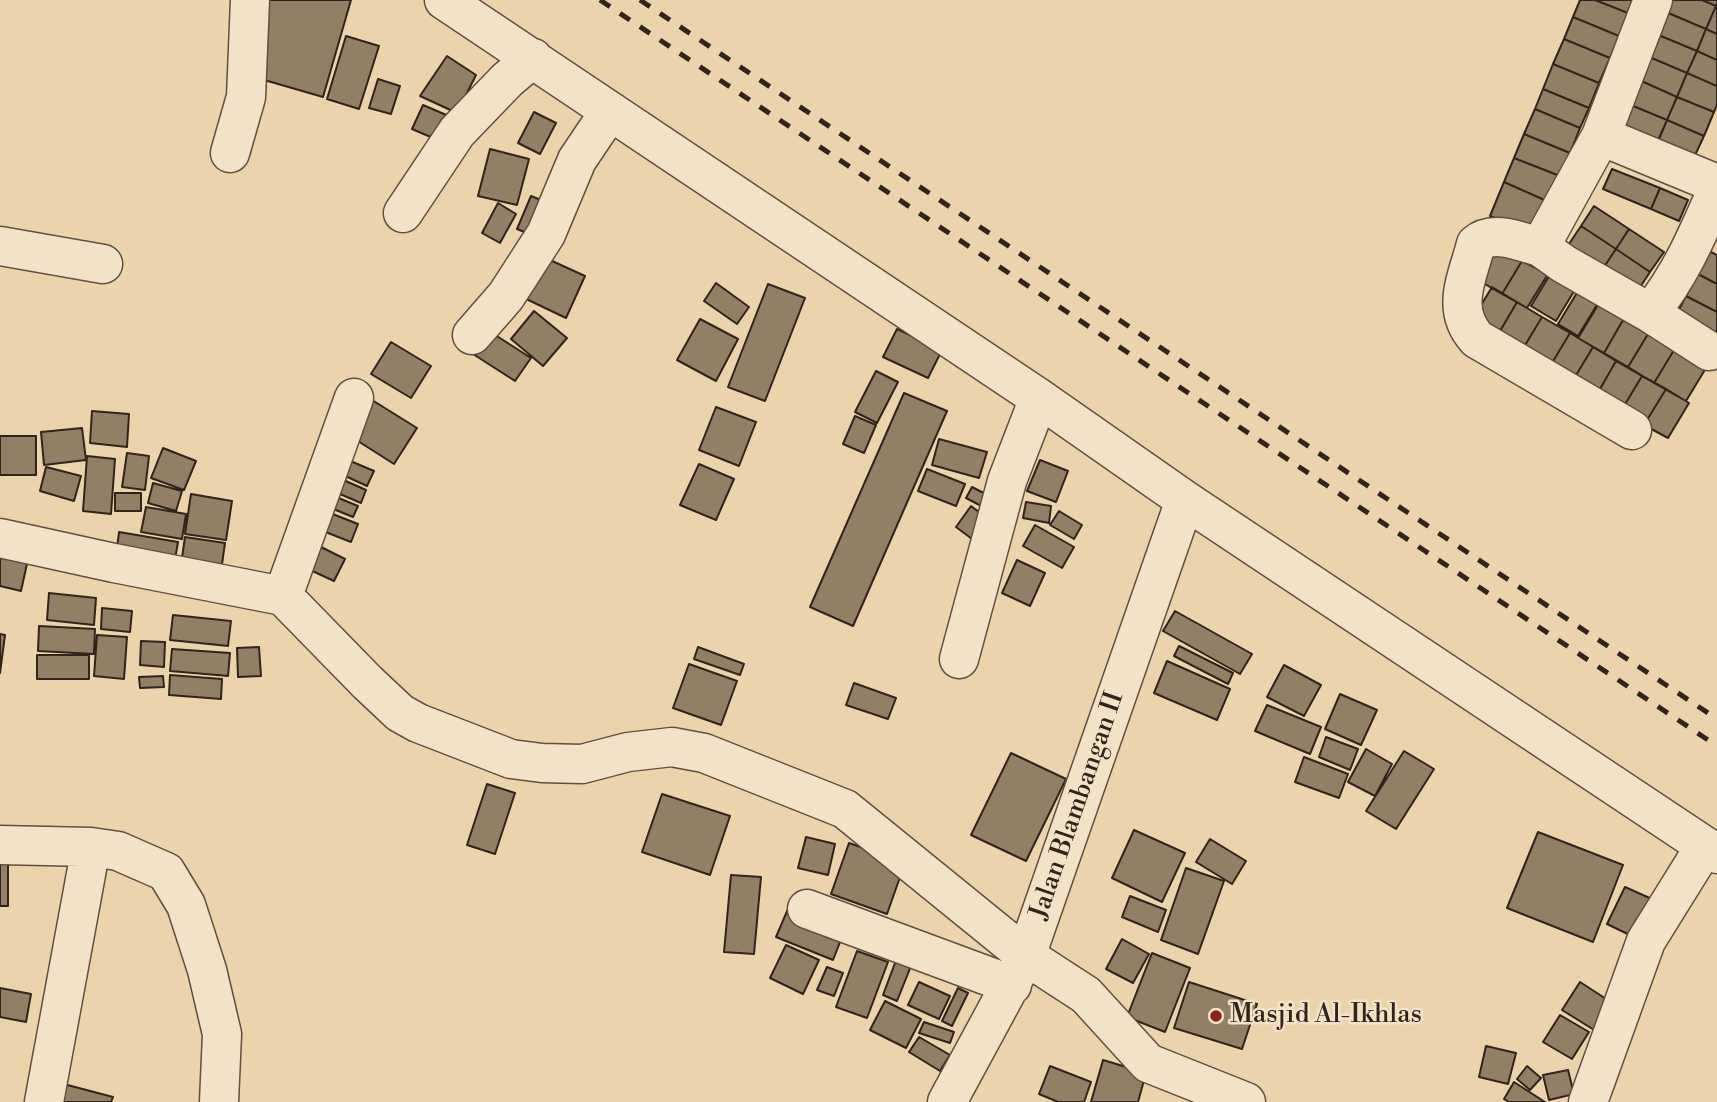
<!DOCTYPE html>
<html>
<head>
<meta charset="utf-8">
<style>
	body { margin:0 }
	canvas { display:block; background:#ebd4ab }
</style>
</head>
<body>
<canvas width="1717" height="1102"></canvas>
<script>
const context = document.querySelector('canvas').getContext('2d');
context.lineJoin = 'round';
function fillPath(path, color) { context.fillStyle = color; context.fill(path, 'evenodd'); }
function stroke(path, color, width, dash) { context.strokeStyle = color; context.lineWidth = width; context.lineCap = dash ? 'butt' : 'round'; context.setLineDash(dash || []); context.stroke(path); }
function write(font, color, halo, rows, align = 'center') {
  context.font = font + ' "Libre Bodoni",serif'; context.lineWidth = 5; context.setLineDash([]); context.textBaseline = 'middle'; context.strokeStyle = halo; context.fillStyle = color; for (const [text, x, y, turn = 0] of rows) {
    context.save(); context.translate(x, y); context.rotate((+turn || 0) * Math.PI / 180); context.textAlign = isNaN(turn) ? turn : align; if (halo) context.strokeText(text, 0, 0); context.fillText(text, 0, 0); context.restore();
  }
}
const building = new Path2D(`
	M269 0H351L323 97 247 75Z
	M1580 0H1595L1628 13 1619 36 1573 17Z
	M1595 0H1634L1628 13Z
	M1671 0H1702L1716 6 1706 29 1666 12Z
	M1702 0H1717V4L1716 6Z
	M1716 6H1717V34L1706 29Z
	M1666 12 1706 29 1697 51 1656 34Z
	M1573 17 1619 36 1610 58 1564 39Z
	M1706 29 1717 34V60L1697 51Z
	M1656 34 1697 51 1687 73 1647 56Z
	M346 36 379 46 359 109 327 99Z
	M1564 39 1610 58 1599 83 1553 64Z
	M1697 51 1717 60V86L1687 73Z
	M447 56 476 75 457 113 420 96Z
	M1647 56 1687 73 1677 97 1637 79Z
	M1553 64 1599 83 1589 108 1543 89Z
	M1687 73 1717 86V105L1714 112 1677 97Z
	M378 79 400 86 391 114 369 108Z
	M1637 79 1677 97 1667 120 1626 103Z
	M1543 89 1589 108 1580 128 1535 109Z
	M1677 97 1714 112 1704 136 1667 120Z
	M1626 103 1667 120 1656 145 1615 128Z
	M423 105 458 120 447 144 412 129Z
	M1535 109 1580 128 1570 153 1524 134Z
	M534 112 556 123 540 154 518 143Z
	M1667 120 1704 136 1690 166 1654 151Z
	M1524 134 1570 153 1560 176 1514 158Z
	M490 149 529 159 517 205 478 196Z
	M1514 158 1560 176 1549 202 1504 182Z
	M1612 169 1660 188 1651 209 1603 189Z
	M1504 182 1549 202 1535 235 1490 216Z
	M1660 188 1688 200 1679 221 1651 209Z
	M531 196 551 204 537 237 517 229Z
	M498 203 516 214 500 243 482 233Z
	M1594 206 1629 229 1616 249 1581 226Z
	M1581 226 1616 249 1600 273 1565 250Z
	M1629 229 1664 252 1650 272 1616 249Z
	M1498 247 1522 261 1502 294 1478 280Z
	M1616 249 1650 272 1635 295 1600 273Z
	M1709 251 1717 255V284L1698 274Z
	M539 255 585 276 566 318 520 296Z
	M1522 261 1548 274 1527 308 1502 294Z
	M1551 273 1576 288 1556 321 1531 306Z
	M1698 274 1717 284V312L1686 296Z
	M716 283 749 307 737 324 704 301Z
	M768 284 805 298 765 401 728 387Z
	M1492 287 1517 302 1496 338 1471 322Z
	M1578 291 1598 303 1578 336 1558 324Z
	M1686 296 1717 312V340L1674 319Z
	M1517 302 1542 317 1521 352 1496 338Z
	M1598 305 1623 320 1604 353 1578 338Z
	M534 311 567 338 543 366 511 339Z
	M1542 317 1570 333 1549 368 1521 352Z
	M700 319 738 339 716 381 677 360Z
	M1623 320 1648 334 1628 367 1604 353Z
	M897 329 942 350 928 378 883 357Z
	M489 331 531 358 515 381 473 354Z
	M1570 333 1593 347 1572 382 1549 368Z
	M1648 334 1674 350 1654 383 1628 367Z
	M391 342 431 366 411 398 371 374Z
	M1593 347 1616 361 1596 396 1572 382Z
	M1674 350 1706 368 1686 401 1654 383Z
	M1616 361 1642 376 1621 411 1596 396Z
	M876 371 898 382 877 423 855 412Z
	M1642 376 1666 389 1644 425 1621 411Z
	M1666 389 1689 403 1668 438 1644 425Z
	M904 393 947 411 853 626 810 607Z
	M372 400 417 428 394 464 350 436Z
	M716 407 756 422 739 466 699 450Z
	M92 411 129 414 127 447 90 443Z
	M855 416 876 425 864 453 843 444Z
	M82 428 86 460 44 465 41 432Z
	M0 436H36V475H0Z
	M939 439 987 452 979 478 932 465Z
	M163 448 196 461 184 490 151 478Z
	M127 453 149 456 145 490 122 487Z
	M87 456 115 459 111 514 83 511Z
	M348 460 374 471 367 486 341 474Z
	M1040 460 1068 471 1056 502 1027 491Z
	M699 464 734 479 716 520 680 505Z
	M46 467 81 476 74 501 40 491Z
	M927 469 965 484 956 506 918 491Z
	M339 478 366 490 361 503 333 491Z
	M153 483 182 491 176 511 148 503Z
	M972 487 997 500 991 511 966 498Z
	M115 493H141V511H115Z
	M191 494 232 501 226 540 185 534Z
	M336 497 358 506 353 517 331 508Z
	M1026 502 1051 506 1049 523 1023 518Z
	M971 506 987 518 972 539 956 527Z
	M146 507 186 514 182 539 141 532Z
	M1059 511 1082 525 1074 539 1050 525Z
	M330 513 358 524 351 542 323 531Z
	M1035 525 1074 547 1062 568 1023 546Z
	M119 532 178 542 174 565 116 556Z
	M185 537 225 543 221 571 181 565Z
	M0 543 30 550 21 591 0 586Z
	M319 546 345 559 334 581 308 569Z
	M1017 560 1045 573 1030 606 1002 593Z
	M49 593 96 598 94 625 47 620Z
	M102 608 132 611 130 632 101 629Z
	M1175 611 1252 654 1240 674 1163 631Z
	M173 615 231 621 228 646 170 640Z
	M39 626 95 629 94 654 38 651Z
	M0 634 5 635 0 673Z
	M97 635 127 637 124 679 94 676Z
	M141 641 165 642 164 667 140 665Z
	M1179 646 1233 673 1228 684 1174 656Z
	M259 647 261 676 238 677 237 648Z
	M698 647 744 664 740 675 694 659Z
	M172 649 230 653 228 676 170 671Z
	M37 655H89V679H37Z
	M1167 661 1230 689 1217 720 1154 693Z
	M689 664 737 681 721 725 673 708Z
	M1284 665 1321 685 1304 716 1267 697Z
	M170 675 222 679 221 699 169 695Z
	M163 676 164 687 140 688 139 677Z
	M854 683 896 698 888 719 846 705Z
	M1340 694 1377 710 1361 745 1325 729Z
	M1267 705 1321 727 1310 754 1255 731Z
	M1326 737 1358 749 1350 770 1319 757Z
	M1366 749 1392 764 1375 796 1348 782Z
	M1404 751 1434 769 1396 829 1366 811Z
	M1011 753 1066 779 1026 861 971 835Z
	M1304 757 1348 774 1339 798 1295 782Z
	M487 784 515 793 495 854 467 845Z
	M662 794 730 816 710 875 642 852Z
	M1134 830 1185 853 1162 902 1112 878Z
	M1538 832 1623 865 1593 942 1507 908Z
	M806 837 835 844 828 875 798 868Z
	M1210 839 1246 861 1232 884 1196 862Z
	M849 843 905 863 887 914 831 894Z
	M0 864H8V906H0Z
	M1186 868 1224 881 1198 954 1161 940Z
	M731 875 761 877 754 954 724 952Z
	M1625 887 1654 900 1636 938 1607 924Z
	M1130 896 1166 910 1158 932 1122 917Z
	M788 909 844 932 833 960 776 937Z
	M1122 939 1149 954 1133 983 1106 969Z
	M786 945 819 960 803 994 770 978Z
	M857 951 888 962 867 1018 836 1007Z
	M1152 953 1190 968 1165 1032 1127 1017Z
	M898 955 913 961 897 1001 883 995Z
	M827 967 843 973 834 996 817 990Z
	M919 982 950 996 939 1019 908 1005Z
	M1189 982 1257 1004 1242 1049 1174 1028Z
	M1580 982 1617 1006 1599 1033 1562 1010Z
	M0 988 31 994 26 1022 0 1017Z
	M958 988 968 993 952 1026 942 1021Z
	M885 1001 921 1019 906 1048 870 1030Z
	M1560 1015 1589 1032 1572 1059 1543 1042Z
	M924 1022 954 1032 950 1043 919 1033Z
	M919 1037 950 1055 940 1071 909 1052Z
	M1486 1046 1516 1053 1508 1084 1479 1077Z
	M1103 1060 1146 1073 1138 1102H1091Z
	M1050 1066 1091 1082 1084 1102H1058L1039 1094Z
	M1527 1066 1541 1078 1530 1090 1517 1079Z
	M1568 1070 1574 1094 1549 1100 1543 1075Z
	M1514 1082 1545 1102H1509L1504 1099Z
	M60 1083 113 1097 111 1102H55Z`);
const minor = new Path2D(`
	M444 0 1039 398 1185 500 1717 854
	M1653 0 1601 136 1540 247 1564 264 1650 313C1681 274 1697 236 1717 190
	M1601 136 1717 184
	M230 153 246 97 250 0
	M403 213 457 132 507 80 533 58
	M0 246 103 264
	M1540 247C1521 242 1493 229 1476 244 1467 279 1450 309 1477 339L1632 430
	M1650 313 1709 351
	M472 335 506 296 546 234 577 160 610 111
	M0 538 114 563 283 596 367 682 400 713 418 723 511 759 542 763 582 764 628 752 672 747 704 753 845 809 1026 956 1086 995 1148 1063 1246 1102
	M283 596 354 398
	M959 659 1007 481 1039 398
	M0 845 91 847 118 851 166 872 186 905 207 970 222 1034 219 1102
	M807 909 1012 985
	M44 1102 91 847
	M947 1102 1026 956 1185 500
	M1588 1102 1646 941 1705 846`);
const rail = new Path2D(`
	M600 0 1717 746
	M640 0 1717 719`);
const markers = [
	[1216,1016,7,"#8f2418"]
];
const streetNames = [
	["Jalan Blambangan II",1078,806,-71]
];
const poiNames = [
	["Masjid Al-Ikhlas",1230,1016]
];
fillPath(building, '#918066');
stroke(building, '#30241c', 2);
stroke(minor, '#5f5040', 41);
stroke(minor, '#f2e3c8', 38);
stroke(rail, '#30241c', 5, [12, 12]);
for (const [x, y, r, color] of markers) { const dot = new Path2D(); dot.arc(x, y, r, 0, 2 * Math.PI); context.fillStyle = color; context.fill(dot); stroke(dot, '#f2e3c8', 2.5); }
write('26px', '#30241c', '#f2e3c8', streetNames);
write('26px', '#30241c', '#f2e3c8', poiNames, 'left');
</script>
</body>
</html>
